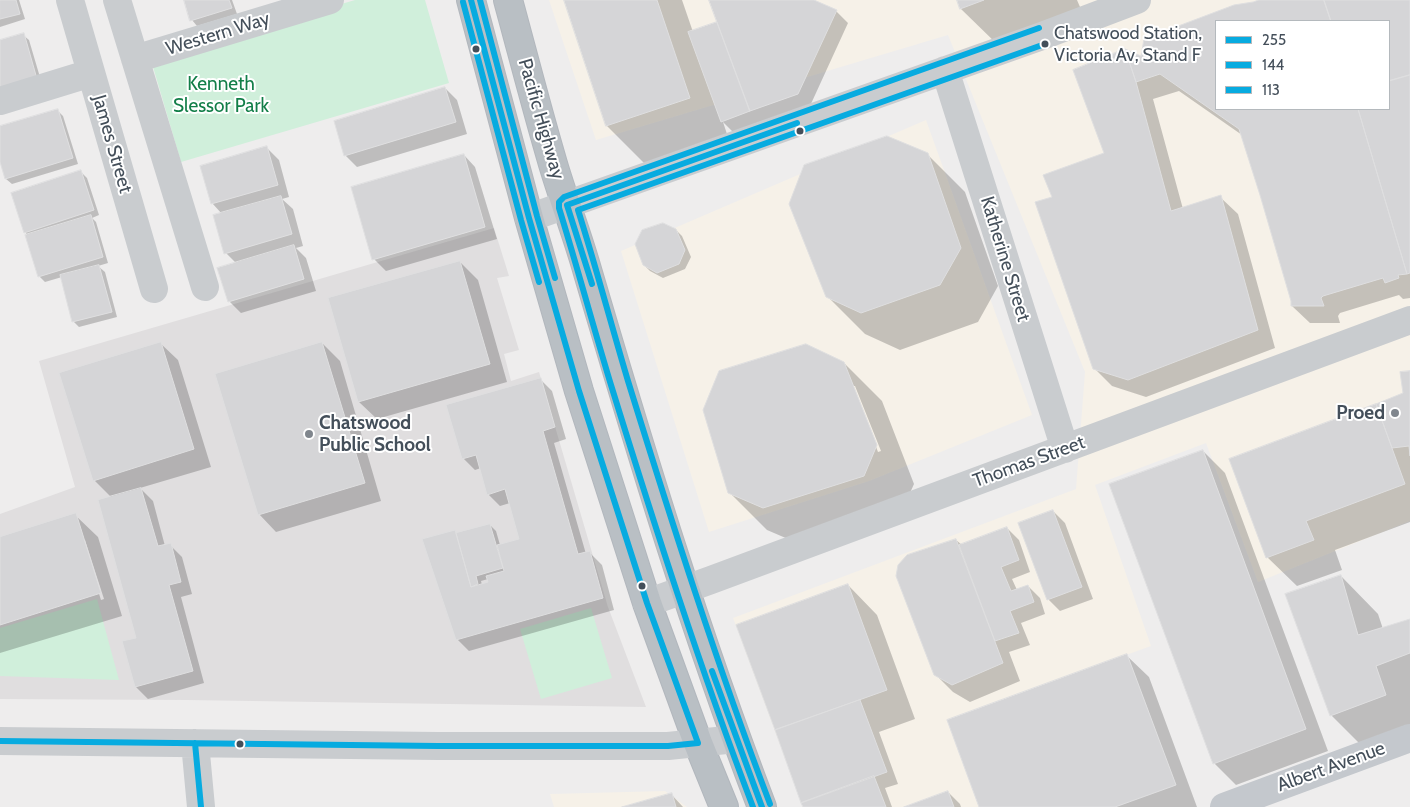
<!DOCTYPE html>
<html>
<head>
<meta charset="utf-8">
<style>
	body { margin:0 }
	#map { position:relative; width:1410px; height:807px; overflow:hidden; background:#eeeded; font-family:Cabin,sans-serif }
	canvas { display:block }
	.legend { position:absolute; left:1215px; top:20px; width:175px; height:90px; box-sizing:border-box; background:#fff; border:1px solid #b4b9bd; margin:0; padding:6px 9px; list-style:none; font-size:15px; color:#444f5a }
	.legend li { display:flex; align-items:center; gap:10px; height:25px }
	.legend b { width:25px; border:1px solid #b4b9bd }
</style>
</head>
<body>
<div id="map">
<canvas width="1410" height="807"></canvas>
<ul class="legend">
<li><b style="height:6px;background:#07abe0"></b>255</li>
<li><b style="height:6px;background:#07abe0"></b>144</li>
<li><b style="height:6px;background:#07abe0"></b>113</li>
</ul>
</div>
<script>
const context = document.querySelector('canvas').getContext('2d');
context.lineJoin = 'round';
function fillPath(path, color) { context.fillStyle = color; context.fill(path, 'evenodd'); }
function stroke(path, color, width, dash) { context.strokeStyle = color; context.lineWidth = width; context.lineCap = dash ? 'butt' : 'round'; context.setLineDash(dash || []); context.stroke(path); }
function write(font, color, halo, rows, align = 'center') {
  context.font = font + ' Cabin,sans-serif'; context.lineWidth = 4; context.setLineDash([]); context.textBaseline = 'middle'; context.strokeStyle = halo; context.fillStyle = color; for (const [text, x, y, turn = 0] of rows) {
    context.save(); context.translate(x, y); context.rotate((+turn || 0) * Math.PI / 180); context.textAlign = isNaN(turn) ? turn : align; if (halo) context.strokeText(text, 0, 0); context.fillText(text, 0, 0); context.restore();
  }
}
const commercial = new Path2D(`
	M549 0H1410V521L1258 582 1206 443 1095 485 1151 646 947 720 979 807H803L733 618 1076 489 1085 372 948 35 596 140ZM1216 21H1389V109H1216Z
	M926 120 1032 415 869 481 709 532 621 251Z
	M665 791 687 807H554L550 794Z`);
const education = new Path2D(`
	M494 228 509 276 497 278 519 350 504 354 511 381 539 372 608 607 646 707 187 700 0 699V514L75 487 39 361Z`);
const green = new Path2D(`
	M355 0H425L449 83 181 162 151 60Z
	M97 599 119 680 0 676V628Z
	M591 608 612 678 541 699 520 629Z`);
const shadow = new Path2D(`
	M0 0H19L25 19 0 27Z
	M185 0H232L237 14 197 26 192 20Z
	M565 0H682L693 32 719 23 710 0H811L836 11 848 23 810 106 734 133 723 122 728 137 645 164 607 126Z
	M958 0H1077L1083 14 999 46 961 9Z
	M1263 0H1410V298L1403 299 1399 295 1340 313 1338 316 1340 323H1310L1292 306 1293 301 1242 135 1179 91 1153 99 1183 209 1220 197 1238 214 1275 348 1146 397 1112 386 1094 368 1054 198 1105 154 1142 57 1145 40ZM1216 21H1389V109H1216Z
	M23 35 29 40 42 84 0 41Z
	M445 88 457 100 467 134 357 167 345 155Z
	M57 110 63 116 78 164 12 184 6 179 0 158V128Z
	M267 148 279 160 289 197 282 199 293 209 303 246 296 248 306 258 316 291 241 313 229 301 236 263 226 253 222 214 212 203Z
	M927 154 965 192 998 286 978 322 900 350 865 334 827 296Z
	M464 155 475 167 497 239 386 271 374 259Z
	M81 172 87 178 99 215 92 218 96 222 108 263 98 266 105 272 117 317 79 327 73 321 62 277 45 282 39 276 28 236 25 232Z
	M676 230 682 236 691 257 685 269 663 278 650 271 644 265Z
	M460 262 478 280 507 382 377 419 359 402 330 299Z
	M160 343 178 360 211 467 140 488 153 501 165 546 170 545 182 557 192 594 181 597 204 683 148 699 136 687 137 639 111 497 94 480Z
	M322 343 340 361 381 501 276 532 259 514Z
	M844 363 882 401 914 484 901 513 802 545 767 530 729 492ZM853 386H855L881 451 878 452Z
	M1410 372V522L1335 550 1342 570 1297 586 1267 557 1375 406 1379 410 1404 393Z
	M540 379 552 391 566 439 554 443 586 554 590 553 602 565 614 610 469 651 457 639 455 532 457 534 490 525 496 531 500 545 521 539 510 503 500 506 488 494 481 468 475 470 463 458ZM488 579 489 583 482 585 481 581Z
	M1203 451 1225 473 1328 751 1236 785 1214 763Z
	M1053 511 1065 523 1093 599 1060 611 1048 599Z
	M75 515 98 537 122 616 0 653V538ZM82 540H85L104 599 101 600Z
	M1007 528 1019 540 1030 572 1012 579 1017 590 1028 586 1040 598 1045 614 1021 623 1030 645 1009 652 1020 681 970 702 953 692 935 674 956 540 962 545Z
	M1341 576 1378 614 1383 629 1410 620V738L1369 753 1331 715Z
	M848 585 877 615 915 719 879 732 898 784 885 788 892 807H804L737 625Z
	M1126 655 1149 677 1197 807H980Z
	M948 792 960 804 961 807H907Z
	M671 794 683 807H627Z`);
const building = new Path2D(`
	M0 0H16L20 14 0 19Z
	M184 0H229L232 8 190 21Z
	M564 0H657L690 98 606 126Z
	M709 0H814L837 10 798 94 750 111Z
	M957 0H984L960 9Z
	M1259 0H1324L1331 21H1216V109H1358L1407 274 1398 275 1399 278 1385 283 1383 278 1323 296 1321 298 1324 306H1291V301L1260 195 1239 129 1160 74 1136 82 1125 49 1141 56 1144 39 1234 5 1253 2Z
	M1324 0H1410V75L1389 81V21H1331Z
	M717 22 750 111 721 122 688 32Z
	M24 33 37 79 0 89V40Z
	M1125 49 1136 82 1171 211 1221 195 1258 330 1128 380 1093 369 1035 202 1052 197 1043 175 1104 153 1073 70Z
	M1410 75V273L1407 274 1358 109H1389V81Z
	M445 87 456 122 344 156 334 121Z
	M58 109 73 158 5 179 0 162V126Z
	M887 136 928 153 961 248 940 285 861 313 826 297 789 204 804 165Z
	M267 146 278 185 211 204 200 166Z
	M464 154 485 227 372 260 351 187Z
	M81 170 94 210 24 233 11 193Z
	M281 196 292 234 224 254 213 215Z
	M91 215 103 257 38 277 25 235Z
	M663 223 676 229 685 250 679 264 657 273 643 265 635 244 642 230Z
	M294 245 304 279 228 302 217 268Z
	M460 261 490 364 358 402 328 298Z
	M99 265 112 312 72 322 60 275Z
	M161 342 194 449 93 481 59 373Z
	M322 342 365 483 258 515 215 374Z
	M806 344 844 362 877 445 864 476 763 508 728 493 703 410 719 371Z
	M1410 371V456L1409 446 1392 448 1376 404 1403 393 1400 372Z
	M541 378 555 427 543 431 578 554 590 551 603 598 456 640 422 539 455 530 471 587 488 582 486 576 504 571 497 545 519 539 505 489 487 495 476 455 462 459 446 405Z
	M1376 404 1405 484 1306 521 1314 540 1266 558 1229 459Z
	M1203 450 1306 729 1213 764 1109 484Z
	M141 488 158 546 171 543 181 582 169 585 193 671 135 687 122 641 136 638 98 500Z
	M1053 510 1082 587 1047 600 1018 523Z
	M76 513 101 593 0 625V537Z
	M490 524 503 568 476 576 478 584 471 587 456 533Z
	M1007 527 1019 560 1001 567 1011 591 1028 585 1034 602 1010 611 1019 633 995 641 959 545Z
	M956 539 1003 663 952 685 934 675 896 576 898 565 907 555Z
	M1341 575 1358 635 1410 619V653L1376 666 1386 695 1330 716 1285 594Z
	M848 584 887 690 775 730 736 625Z
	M1127 654 1176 785 1115 807H979L947 720Z
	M860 700 887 772 801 803 775 730Z
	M874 776 886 807H803L801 803Z
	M948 791 954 807H904Z
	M672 793 676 807H622Z`);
const minor = new Path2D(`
	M70 0 154 289
	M117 0 205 287
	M135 59 330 0
	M945 70 1065 449
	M0 101 91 73
	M529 218 1042 36 1137 0
	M647 603 711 580 1410 320
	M0 741 438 746H668L736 739
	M195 743 201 807`);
const major = new Path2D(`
	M1224 807 1410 738`);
const highway = new Path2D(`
	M471 0 529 218 579 391 647 603 698 743 724 807
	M508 0C523 55 537 110 553 164 564 201 578 237 588 273 641 453 695 632 762 807`);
const bus1 = new Path2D(`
	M592 284 567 205 797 123
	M712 671 762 807
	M0 741 438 746H668L698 743 647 603 579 391 529 218 471 0
	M195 743 201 807`);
const bus2 = new Path2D(`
	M463 2 521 220 539 282
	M770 804C717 665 672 523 628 381 611 324 596 267 578 210L1045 44`);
const bus3 = new Path2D(`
	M480 0 537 216 555 278
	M753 807C700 668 655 527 611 385 593 326 577 266 559 208V202L564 197 1039 28`);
const markers = [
	[1045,44,4.5,"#444f5a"],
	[476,49,4.5,"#444f5a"],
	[800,131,4.5,"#444f5a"],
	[1395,413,5,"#80868d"],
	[309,434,5,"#80868d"],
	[642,586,4.5,"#444f5a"],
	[240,744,4.5,"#444f5a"]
];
const busNames = [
	["Chatswood Station,",1054,34],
	["Victoria Av, Stand F",1054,56]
];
const streetNames = [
	["Western Way",218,34,-17],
	["Pacific Highway",541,119,74],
	["James Street",112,144,74],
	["Katherine Street",1005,259,73],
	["Thomas Street",1029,462,-20],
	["Albert Avenue",1331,767,-20]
];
const parkNames = [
	["Kenneth",221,84],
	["Slessor Park",221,106]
];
const poiNames = [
	["Proed",1385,413],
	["Chatswood",319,423,"left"],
	["Public School",319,445,"left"]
];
fillPath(commercial, '#f6f1e8');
fillPath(education, '#e0dedf');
fillPath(green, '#d0efdb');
fillPath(shadow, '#0003');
fillPath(building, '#d5d5d7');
stroke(building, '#dfdfe0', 1);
stroke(highway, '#b2b7bd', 30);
stroke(minor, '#c9cccf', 28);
stroke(major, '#c4c8cd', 28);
stroke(highway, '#b9bfc4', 28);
stroke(bus1, '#07abe0', 6);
stroke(bus2, '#07abe0', 6);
stroke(bus3, '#07abe0', 6);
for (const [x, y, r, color] of markers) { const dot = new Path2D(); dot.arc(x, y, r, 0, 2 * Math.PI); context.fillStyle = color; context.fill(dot); stroke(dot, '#fff', 2); }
write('18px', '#444f5a', '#fff', busNames, 'left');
write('19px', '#444f5a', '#fff', streetNames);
write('19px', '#127e48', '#fff', parkNames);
write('bold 19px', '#444f5a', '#fff', poiNames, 'right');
</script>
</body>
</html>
